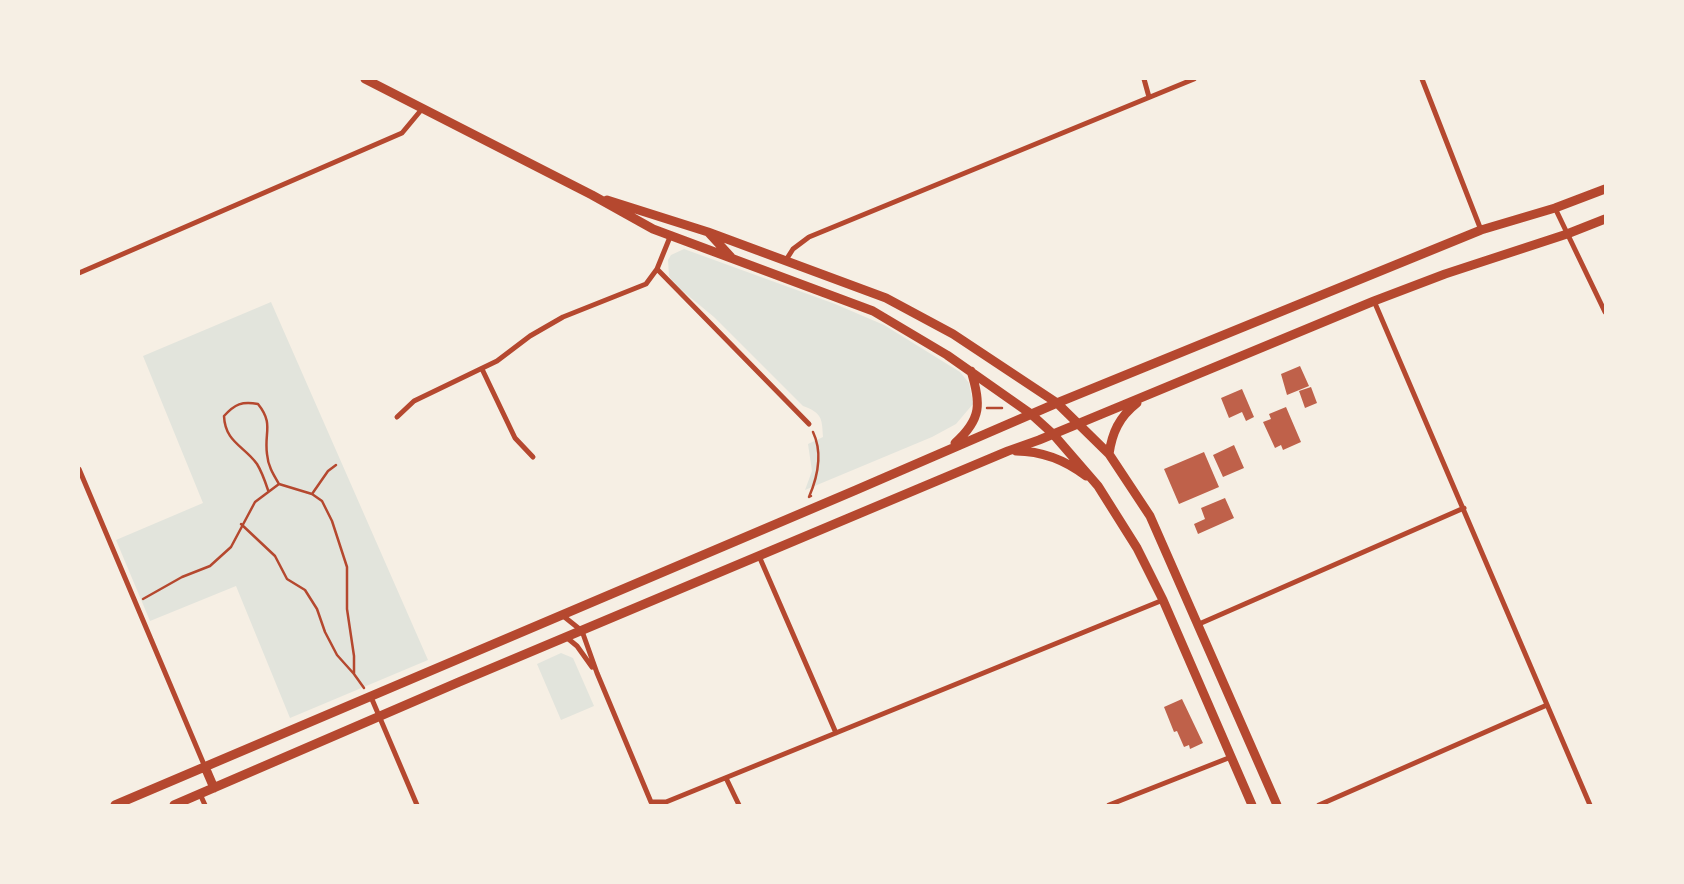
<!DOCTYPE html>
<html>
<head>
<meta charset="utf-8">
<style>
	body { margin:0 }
	#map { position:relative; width:1684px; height:884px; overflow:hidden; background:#f6efe4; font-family:Raleway,sans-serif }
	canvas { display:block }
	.frame { position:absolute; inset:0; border:80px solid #f6efe4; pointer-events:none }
</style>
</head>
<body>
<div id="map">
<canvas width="1684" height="884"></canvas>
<div class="frame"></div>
</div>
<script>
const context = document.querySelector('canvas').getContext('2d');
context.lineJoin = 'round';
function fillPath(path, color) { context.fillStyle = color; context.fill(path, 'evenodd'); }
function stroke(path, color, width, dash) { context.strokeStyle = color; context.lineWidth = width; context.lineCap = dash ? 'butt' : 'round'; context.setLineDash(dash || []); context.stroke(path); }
const green = new Path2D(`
	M684 249 835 304 884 325 960 372 969 383 973 404 956 424 932 437 805 490 812 471 808 444 823 437C822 418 822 413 803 406L714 317 674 284 669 276 668 260 671 255Z
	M271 302 428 660 290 718 236 586 150 621 116 540 203 503 143 356Z
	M561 653 573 658 594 706 561 720 537 664Z`);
const building = new Path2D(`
	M1300 366 1309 386 1287 395 1281 374Z
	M1311 387 1317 403 1305 408 1299 391Z
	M1242 389 1254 417 1246 421 1242 412 1229 418 1221 398Z
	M1286 407 1301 442 1283 450 1281 445 1275 448 1263 422 1271 419 1269 414Z
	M1234 445 1244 468 1223 477 1213 455Z
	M1204 452 1219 487 1179 504 1164 469Z
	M1225 498 1234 518 1198 534 1194 524 1205 519 1201 508Z
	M1182 699 1203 743 1190 749 1189 745 1184 747 1177 731 1174 732 1164 707Z`);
const path = new Path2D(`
	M987 408H1002
	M268 490C265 481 262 472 257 464 244 446 225 442 224 416 235 404 242 401 258 404 274 424 264 432 267 454 268 466 273 474 279 484
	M312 494 328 471 336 465
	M811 496 809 497C818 476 823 453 813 432
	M241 524 275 556 287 579 305 590 317 609 325 632 337 655 354 674
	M143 599 182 577 210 566 231 547 255 502 279 484 312 494 322 501 332 521 347 567V609L354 656V674L364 688`);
const minor = new Path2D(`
	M1144 79 1149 97
	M1422 79 1481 230
	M1555 208 1605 312
	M786 260 793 249 809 237 1194 79
	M657 269 809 424
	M79 273 402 133 422 109
	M1374 301 1590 805
	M482 369 515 438 533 457
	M397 417 414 401 497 361 530 336 563 317 646 284 657 269 670 237
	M79 469 205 767
	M759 556 836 733
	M562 615 582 631 597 673 651 802H666L1163 600
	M1199 624 1464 508
	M566 637 577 646 592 667
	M371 697 417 805
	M726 778 739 805
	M200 794 205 805
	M1109 805 1231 757
	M1319 805 1547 705`);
const primary = new Path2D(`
	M365 79 592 195 653 229 873 311 947 355 1031 414 1053 434 1098 486 1137 548 1163 600 1252 805
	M607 200 708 232 886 298 953 334 1057 403 1109 454 1150 516 1277 805
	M708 232 731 257
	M955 443C982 419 981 403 971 371
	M1016 451C1042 451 1065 460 1086 476
	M1109 454C1112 433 1119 417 1137 403
	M205 767 214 788
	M115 805 856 490 1057 403 1481 230 1555 208 1605 189
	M174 805 459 682 1008 451 1039 440 1374 301 1445 274 1567 234 1605 219`);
fillPath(green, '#e2e4dc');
fillPath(building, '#bf614a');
stroke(path, '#b5482f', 2.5);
stroke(minor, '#b5482f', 5);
stroke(primary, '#b5482f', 9);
</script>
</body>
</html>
